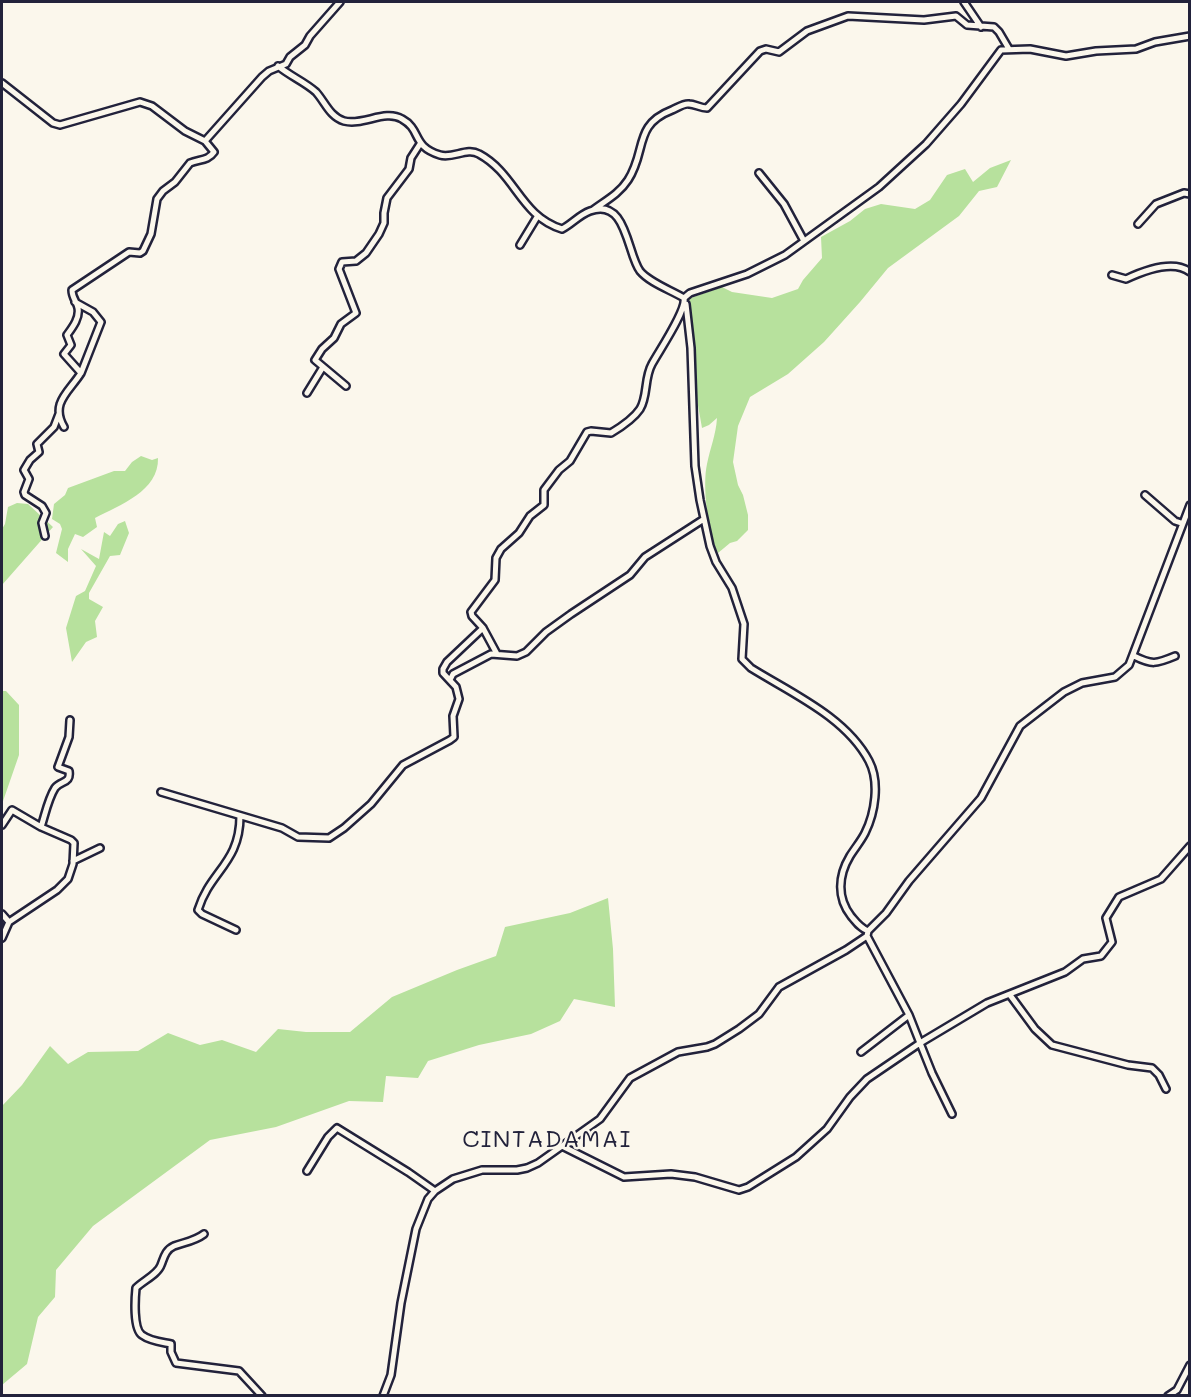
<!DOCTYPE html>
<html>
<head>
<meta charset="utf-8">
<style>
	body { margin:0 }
	#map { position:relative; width:1191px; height:1397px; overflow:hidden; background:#fbf7ec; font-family:Mali,sans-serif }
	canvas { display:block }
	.frame { position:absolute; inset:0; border:3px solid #22223b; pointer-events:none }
</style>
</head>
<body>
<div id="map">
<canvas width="1191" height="1397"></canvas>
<div class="frame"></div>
</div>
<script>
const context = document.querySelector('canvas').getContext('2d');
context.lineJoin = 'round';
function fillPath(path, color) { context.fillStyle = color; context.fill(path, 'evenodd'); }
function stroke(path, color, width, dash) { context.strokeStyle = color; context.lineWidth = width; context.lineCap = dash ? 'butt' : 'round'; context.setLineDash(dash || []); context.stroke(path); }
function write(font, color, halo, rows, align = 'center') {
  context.font = font + ' Mali,sans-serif'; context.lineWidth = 5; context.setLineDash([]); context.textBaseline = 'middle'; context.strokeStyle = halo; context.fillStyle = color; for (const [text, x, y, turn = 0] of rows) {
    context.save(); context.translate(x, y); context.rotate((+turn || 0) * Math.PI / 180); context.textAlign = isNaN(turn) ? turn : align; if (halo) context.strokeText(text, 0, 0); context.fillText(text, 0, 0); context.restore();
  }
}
const green = new Path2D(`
	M1011 160 997 187 979 191 959 216 888 268 860 302 824 342 788 374 750 397 738 426 733 462 738 485 743 495 748 515V530L737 541 730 543 718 553C708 533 702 486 707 464 710 448 716 435 717 418L709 425 702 428 696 394 688 299 722 287 732 292 772 298 798 289 803 280 822 258 821 237 850 221 865 209 881 204 915 209 930 200 947 175 965 169 973 182 990 168Z
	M141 456 152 460 158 458C159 491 120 505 95 518L97 527 83 537 75 534 68 549V562L56 553 62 529 60 524 52 519 54 504 65 495 68 488 114 471H125L132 462Z
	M17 503 28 504 53 527 2 585V529L5 524 8 507Z
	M125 521 129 533 120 555 110 556 89 593V599L103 607 95 621 97 637 86 642 72 662 66 628 76 596 85 591 96 566 81 549 99 559 104 532 110 536 118 524Z
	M2 691H6L19 705V755L2 804Z
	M608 898 613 949 615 1007 574 999 560 1021 531 1034 479 1045 428 1061 418 1078 386 1076 383 1102 349 1101 276 1127 210 1140 93 1226 56 1270 55 1297 38 1317 27 1364 2 1385V1106L22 1085 50 1046 68 1064 88 1052 138 1051 168 1033 200 1045 222 1040 256 1052 278 1029 306 1032H350L392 997 457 970 496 956 505 927 570 913Z`);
const minor = new Path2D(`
	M964 2 981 27
	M278 66C290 76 305 82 316 92 325 102 330 117 344 121 363 126 385 109 402 119 422 130 411 146 440 155 453 159 467 147 479 154 516 174 520 216 562 229 572 224 579 215 590 211 627 197 627 254 640 271 650 283 671 290 684 298
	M2 83 53 123 60 125 140 102 152 106 185 131 205 141
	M759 173 784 204 804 241
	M593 210C605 201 619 194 628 180 647 151 633 125 672 110 677 108 684 103 689 104 695 104 700 108 707 108L760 51 766 49 779 52 807 31 848 16 924 20 956 16 967 25 994 27 999 32 1009 49
	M1138 224 1156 204 1184 193 1190 194
	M520 245 537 217
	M1112 275 1126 279C1143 271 1173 259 1190 272
	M75 302 93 312 101 322 81 373 64 354 71 345 67 335C72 328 80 318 78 308 77 302 72 298 72 290L129 252 140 253 143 251 151 234 157 199 163 191 175 182 190 163C199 159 208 161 214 152L205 141 262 77 269 71 286 64 290 57 305 45 310 36 340 2
	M686 304 691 348 695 466 700 500 710 546 716 562 732 588 744 624 742 659 751 668C791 693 846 717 869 761 880 782 875 813 865 833 861 841 855 848 850 856 838 876 837 898 851 916 856 922 860 928 868 931
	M346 386 315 360 322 349 334 338 341 324 356 313 339 269 342 262 356 261 366 253 379 234 384 223V213L387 198 409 169 411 158 420 144
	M307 393 323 367
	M64 427C50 403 69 392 81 373
	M1145 495 1175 521 1181 523
	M45 536 42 523 46 513 42 506 25 495 24 492 29 479 24 470 30 460 39 452 37 444 54 427 59 414
	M483 628 497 654
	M1134 656C1152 665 1156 664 1175 656
	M450 680 453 674 491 654 517 656 526 652 546 632 571 614 630 575 645 557 704 519
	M161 792 282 828 298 837 329 838 344 828 371 804 403 765 450 740 454 737 453 716 459 699 456 687 443 673V669L447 662 483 628 472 616 471 612 495 580 496 558 501 549 519 533 530 516 544 505V490L559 470 570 461 587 432 591 431 611 433C621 427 634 418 640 409 648 396 644 378 652 364 659 351 687 310 684 298L690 293 747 274 785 255 879 187 926 144 961 104 1001 50 1030 49 1066 56 1096 51 1136 49 1155 42 1190 36
	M2 825 12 810 41 827 71 840 74 843 73 864 68 879 57 890 9 922 2 938
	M41 827C45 815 48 799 55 788 61 780 71 784 69 771L58 767 69 737 70 720
	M73 861 100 848
	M2 914 9 922
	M236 930 202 914 198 910C210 871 240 863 240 816
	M1010 995 1035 1029 1052 1045 1128 1065 1152 1068 1159 1075 1166 1089
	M861 1052 909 1015
	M952 1114 932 1073 920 1043 987 1003 1065 972 1083 959 1101 956 1112 942 1106 918 1119 897 1161 879 1190 846
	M562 1146 600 1119 630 1078 678 1052 707 1047 715 1044 739 1029 759 1014 779 987 846 950 867 936
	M307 1171 328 1137 337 1128 408 1172 435 1191
	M204 1234C195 1241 185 1242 174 1246 165 1250 164 1258 161 1265 158 1274 143 1281 136 1288 135 1298 133 1329 142 1335 150 1341 161 1342 171 1344V1352L176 1363 239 1371 262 1396
	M383 1396 391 1375 401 1303 416 1229 428 1199 435 1191 453 1179 482 1170H517L527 1168 538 1163 562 1146 624 1177 671 1174 695 1177 739 1190 748 1187 796 1157 827 1129 850 1097 867 1079 920 1043 909 1015 867 936 868 931 886 913 909 881 981 798 1020 726 1064 692 1082 683 1115 677 1129 665 1190 505
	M1168 1396 1177 1390 1190 1365`);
const quarterNames = [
	["CINTADAMAI",547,1140]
];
fillPath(green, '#b7e19d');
stroke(minor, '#22223b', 10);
stroke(minor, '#fbf7ec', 5);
context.letterSpacing = '1.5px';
write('24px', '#22223b', '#fbf7ec', quarterNames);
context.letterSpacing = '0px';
</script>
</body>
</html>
